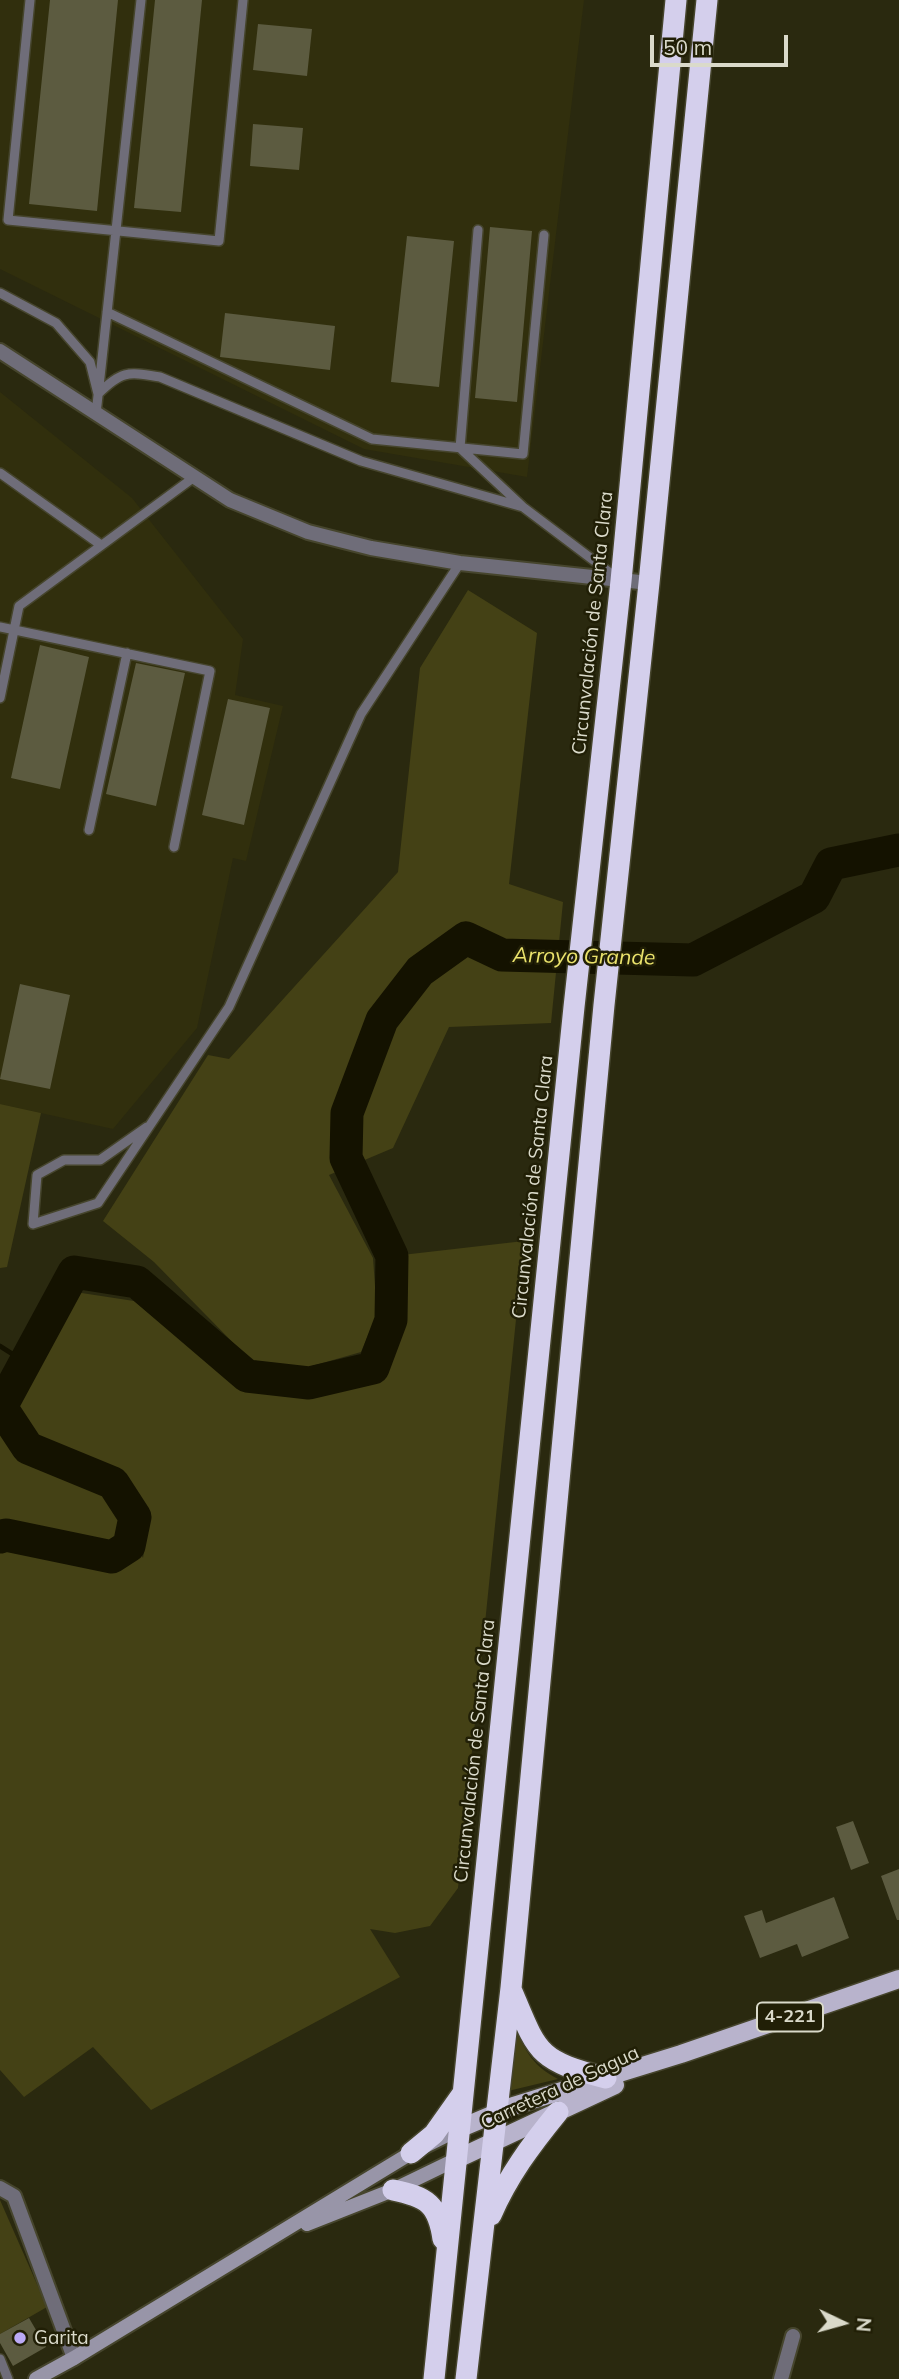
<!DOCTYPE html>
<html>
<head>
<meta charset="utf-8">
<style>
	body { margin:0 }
	#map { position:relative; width:899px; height:2379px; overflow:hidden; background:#2a290f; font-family:Mulish,sans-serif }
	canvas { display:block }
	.north { position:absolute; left:808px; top:2288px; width:70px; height:70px; -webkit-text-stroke:5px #211f06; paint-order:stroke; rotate:95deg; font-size:19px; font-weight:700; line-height:28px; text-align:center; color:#dadaca }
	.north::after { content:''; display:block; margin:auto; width:24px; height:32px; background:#dadaca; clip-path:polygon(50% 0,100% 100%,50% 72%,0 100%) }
	.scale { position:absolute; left:650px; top:35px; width:138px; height:32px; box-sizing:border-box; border:4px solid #dadaca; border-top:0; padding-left:9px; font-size:21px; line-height:24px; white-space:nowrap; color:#dadaca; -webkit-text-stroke:5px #211f06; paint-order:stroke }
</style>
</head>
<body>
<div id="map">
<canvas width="899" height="2379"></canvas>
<div class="north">N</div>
<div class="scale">50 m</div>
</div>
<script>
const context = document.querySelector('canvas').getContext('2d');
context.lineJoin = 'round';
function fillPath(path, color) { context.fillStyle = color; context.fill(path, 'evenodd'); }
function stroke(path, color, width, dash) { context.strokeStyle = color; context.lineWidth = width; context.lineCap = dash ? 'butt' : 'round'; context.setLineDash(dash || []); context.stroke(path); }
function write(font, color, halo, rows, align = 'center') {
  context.font = font + ' Mulish,sans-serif'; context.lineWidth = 5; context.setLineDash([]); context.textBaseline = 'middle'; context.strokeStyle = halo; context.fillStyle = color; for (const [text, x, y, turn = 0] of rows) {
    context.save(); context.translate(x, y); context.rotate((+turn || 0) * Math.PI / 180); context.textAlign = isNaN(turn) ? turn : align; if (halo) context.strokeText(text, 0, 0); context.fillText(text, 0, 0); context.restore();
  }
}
const built = new Path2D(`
	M0 0H584L527 477 364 449 0 269Z
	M0 392 132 498 243 639 235 695 283 706 246 861 233 858 197 1028 113 1129 0 1104Z`);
const green = new Path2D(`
	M468 590 537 633 509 884 563 902 551 1023 449 1027 393 1148 329 1175 373 1258 377 1314 361 1352 305 1368 250 1360 154 1262 103 1221 208 1055 229 1059 398 872 420 668Z
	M0 1104 41 1113 7 1267 0 1268Z
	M524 1241 458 1888 430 1926 395 1933 370 1929 400 1977 151 2110 93 2047 24 2097 0 2070V1425L35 1468 105 1493 143 1558 150 1518 124 1478 37 1438 15 1403 75 1292 134 1301 239 1386 306 1394 377 1379 402 1318V1255Z
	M515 2028C526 2052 533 2066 558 2079L508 2091Z
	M0 2200 47 2307 0 2334Z`);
const stream = new Path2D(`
	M0 1346 25 1362`);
const river = new Path2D(`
	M0 1537 6 1535 112 1557 129 1546 135 1517 113 1483 28 1448 1 1407 74 1272 137 1282 247 1376 309 1383 373 1368 391 1320 392 1256 346 1158 347 1113 382 1020 420 971 466 938 502 955 693 960 814 897 831 864 899 850`);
const building = new Path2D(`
	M50 0H118L97 211 29 204Z
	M155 0H202L181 212 134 208Z
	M258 24 312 29 307 76 253 70Z
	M253 124 303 128 299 170 250 166Z
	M490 227 532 231 517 402 475 398Z
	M407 236 454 241 439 387 391 382Z
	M225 313 335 326 330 370 220 357Z
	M40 645 89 657 60 789 11 778Z
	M136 663 185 673 156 806 106 794Z
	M228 699 270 708 244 825 202 815Z
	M20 984 70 995 50 1089 0 1079Z
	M853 1821 869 1863 851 1870 836 1827Z
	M899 1869V1920H897L881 1876Z
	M834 1897 849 1938 802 1957 797 1944 760 1958 744 1916 762 1910 766 1923Z
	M29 2318 46 2347 13 2366 0 2343V2334Z`);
const lane = new Path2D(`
	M30 0 8 220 219 241 243 0
	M478 230 460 448 523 507 617 578
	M0 293 56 323 90 362 98 394C122 370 128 372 160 377L361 461 523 507
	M107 312 372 439 523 454 544 235
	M96 414 141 0
	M0 473 101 545
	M0 627 210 671 174 847
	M0 698 19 606 193 478
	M89 830 127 653
	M147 1127 100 1160H64L37 1175 33 1224 98 1203 229 1007 361 714 460 563
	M0 2359 8 2379`);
const street = new Path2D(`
	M0 351 230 500 308 532 371 548 460 563 649 583
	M0 2188 14 2196 74 2358
	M781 2379 793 2336`);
const secondary = new Path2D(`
	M307 2224 393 2190 457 2159
	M36 2379 74 2358 411 2153 461 2128`);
const primary = new Path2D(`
	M461 2128 513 2106 681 2054 899 1979
	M457 2159 615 2085`);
const highway = new Path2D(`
	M511 1989C538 2053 536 2060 606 2078
	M411 2153 434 2134 463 2093
	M393 2190C427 2197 438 2204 443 2239
	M491 2215C508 2176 531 2145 558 2112
	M434 2379 574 1007 621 581 676 0
	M466 2379 511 1988 604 1005 649 583 707 0`);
const markers = [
	[20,2338,7,"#bbaaf6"]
];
const shields = [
	[790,2017,66]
];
const shieldNames = [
	["4-221",790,2017]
];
const streetNames = [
	["Circunvalación de Santa Clara",593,623,-84],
	["Circunvalación de Santa Clara",533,1187,-84],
	["Circunvalación de Santa Clara",475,1751,-84],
	["Carretera de Sagua",560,2088,-25]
];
const poiNames = [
	["Garita",34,2338]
];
const waterNames = [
	["Arroyo Grande",584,957,1]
];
fillPath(built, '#312f0d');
fillPath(green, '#444115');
stroke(stream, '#141200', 5);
stroke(river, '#141200', 33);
fillPath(building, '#5c5b40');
stroke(lane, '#46452d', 12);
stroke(street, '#46452d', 18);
stroke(secondary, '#46452d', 18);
stroke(primary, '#46452d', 21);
stroke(highway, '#46452d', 24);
stroke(lane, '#6f6d79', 9);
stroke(street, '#6f6d79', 14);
stroke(secondary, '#9895a8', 14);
stroke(primary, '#b8b3cc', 18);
stroke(highway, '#d4cfec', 21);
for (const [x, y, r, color] of markers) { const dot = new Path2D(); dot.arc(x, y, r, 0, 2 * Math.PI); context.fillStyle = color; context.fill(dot); stroke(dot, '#211f06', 2.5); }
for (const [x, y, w] of shields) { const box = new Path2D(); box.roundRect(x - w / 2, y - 14.5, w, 29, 5); context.fillStyle = '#211f06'; context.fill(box); stroke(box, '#dadaca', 2); }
write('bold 18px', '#dadaca', null, shieldNames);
write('19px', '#dadaca', '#211f06', streetNames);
write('19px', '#dadaca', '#211f06', poiNames, 'left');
write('italic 21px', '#ebe36c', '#211f06', waterNames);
</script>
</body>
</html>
